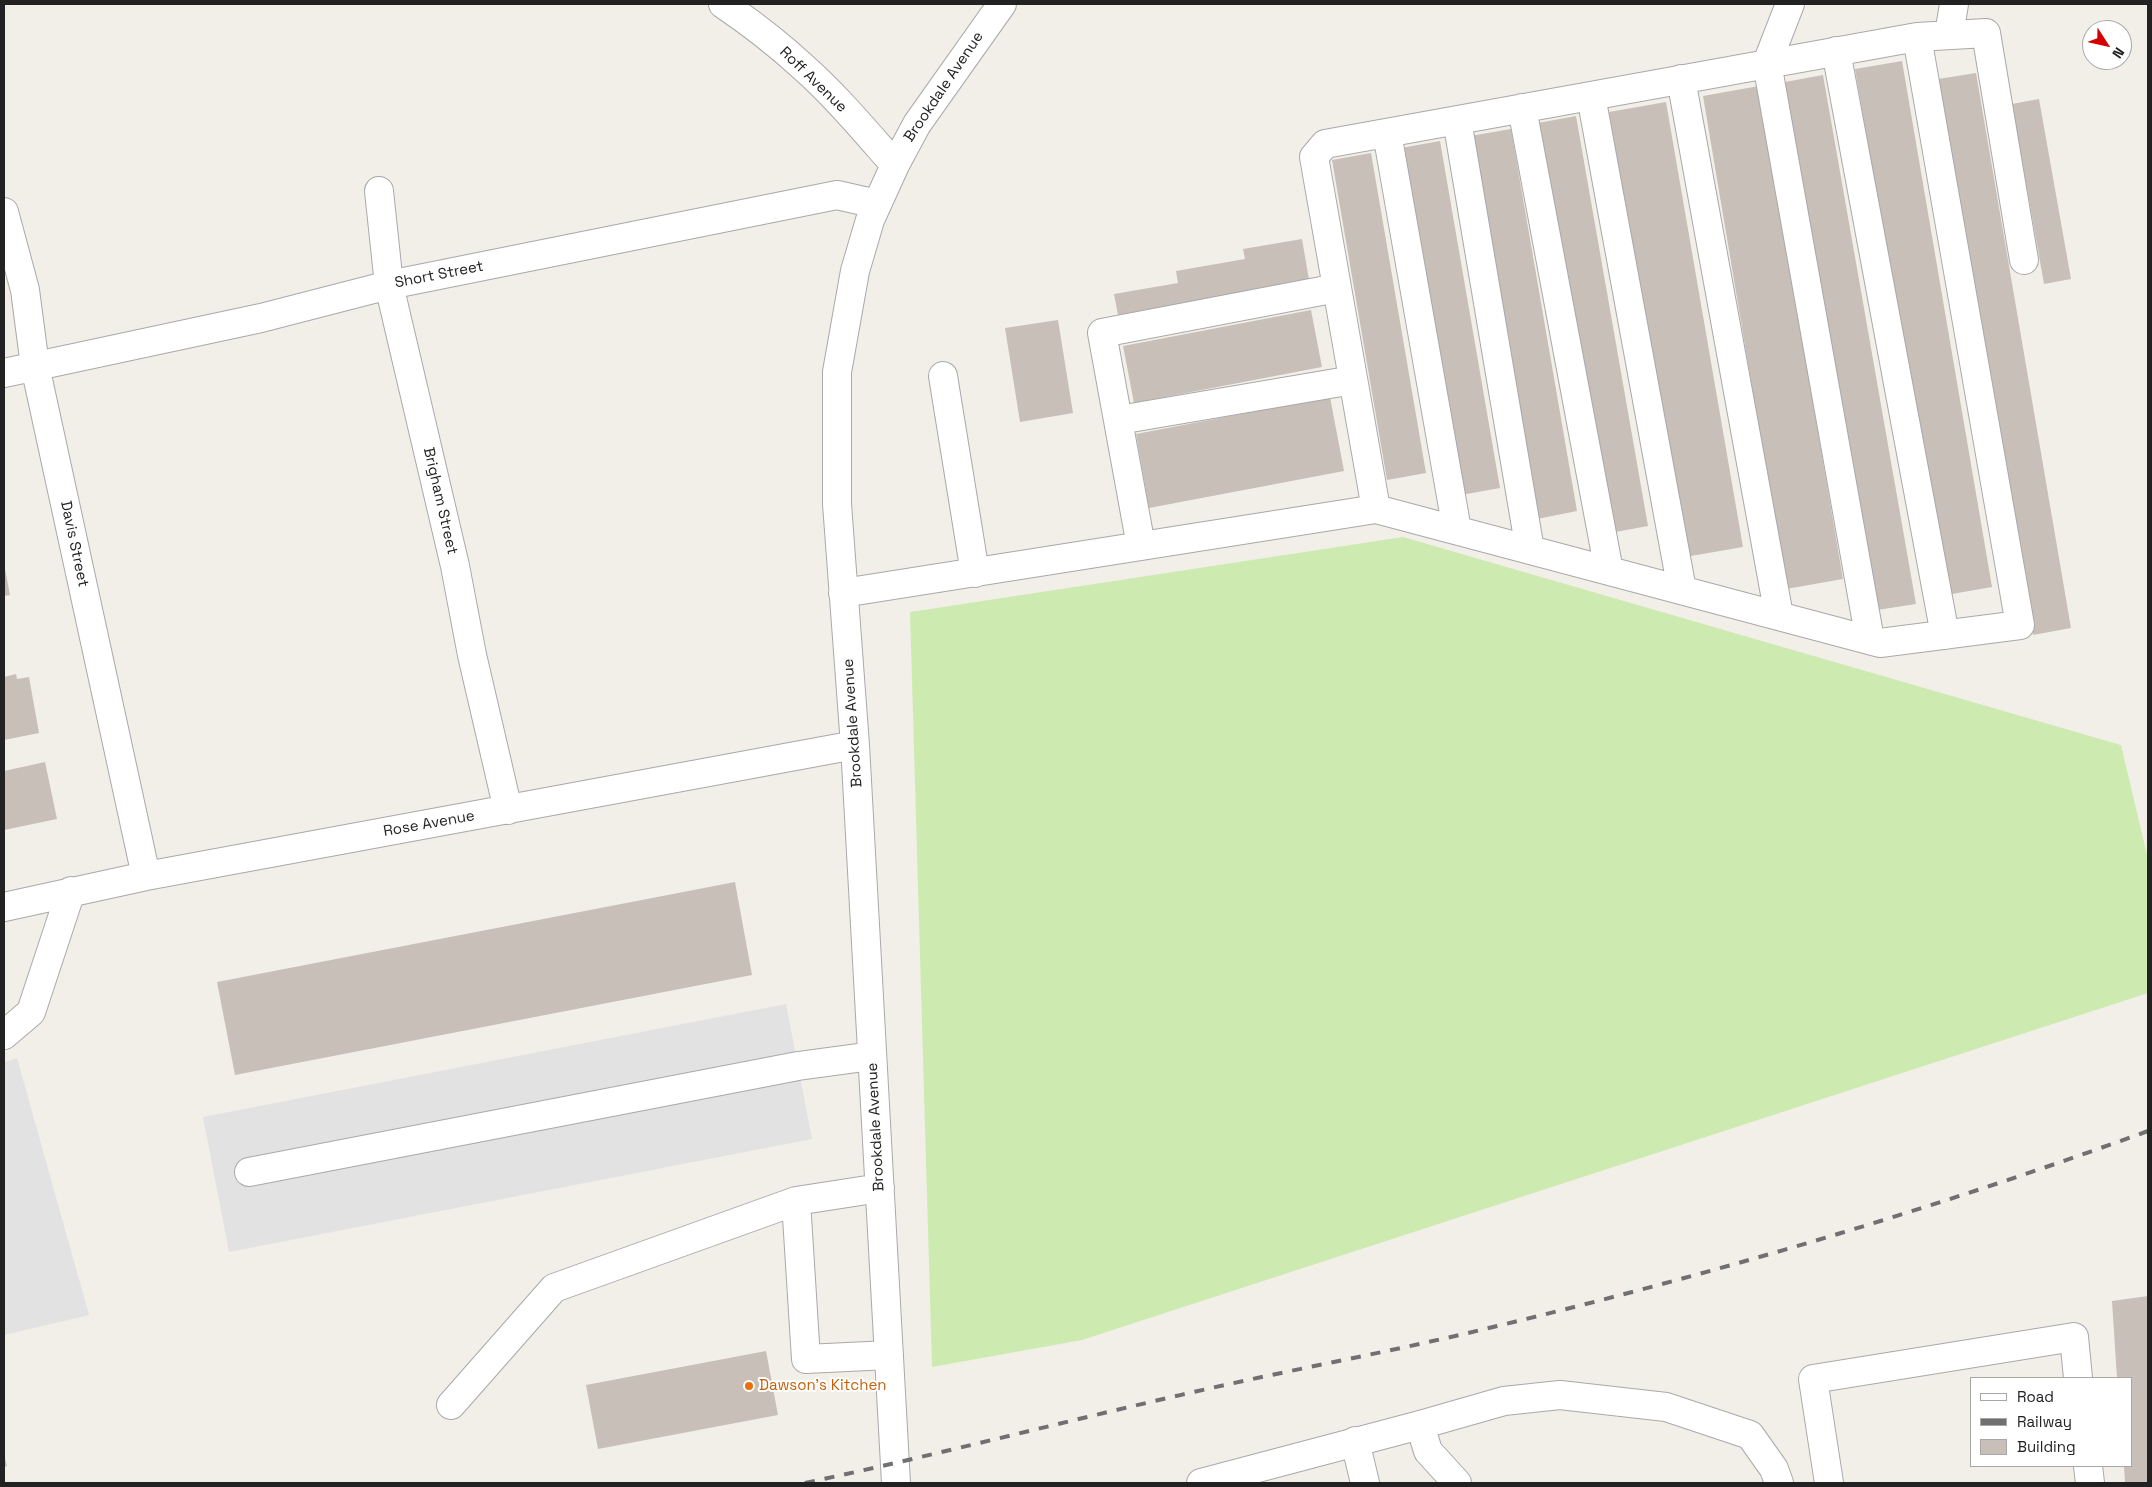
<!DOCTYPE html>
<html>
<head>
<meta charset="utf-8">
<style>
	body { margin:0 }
	#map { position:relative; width:2152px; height:1487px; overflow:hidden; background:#f2efe9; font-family:"Space Grotesk",sans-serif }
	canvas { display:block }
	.frame { position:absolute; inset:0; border:5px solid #222; pointer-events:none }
	.legend { position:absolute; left:1970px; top:1377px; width:162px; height:90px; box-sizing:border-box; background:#fff; border:1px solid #a7a7a7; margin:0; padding:6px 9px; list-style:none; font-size:15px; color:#222 }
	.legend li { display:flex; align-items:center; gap:10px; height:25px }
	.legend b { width:25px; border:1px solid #a7a7a7 }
	.north { position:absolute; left:2082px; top:20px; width:50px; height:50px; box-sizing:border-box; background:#fff; border:1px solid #a7a7a7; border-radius:50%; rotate:125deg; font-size:14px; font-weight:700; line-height:20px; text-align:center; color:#222 }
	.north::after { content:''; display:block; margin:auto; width:18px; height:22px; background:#d40000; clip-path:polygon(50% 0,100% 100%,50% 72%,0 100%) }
</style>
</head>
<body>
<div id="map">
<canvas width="2152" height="1487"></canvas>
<div class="frame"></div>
<ul class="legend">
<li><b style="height:6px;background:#fff"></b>Road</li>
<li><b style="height:6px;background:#707070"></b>Railway</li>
<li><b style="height:14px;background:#c7bfb8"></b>Building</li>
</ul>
<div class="north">N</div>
</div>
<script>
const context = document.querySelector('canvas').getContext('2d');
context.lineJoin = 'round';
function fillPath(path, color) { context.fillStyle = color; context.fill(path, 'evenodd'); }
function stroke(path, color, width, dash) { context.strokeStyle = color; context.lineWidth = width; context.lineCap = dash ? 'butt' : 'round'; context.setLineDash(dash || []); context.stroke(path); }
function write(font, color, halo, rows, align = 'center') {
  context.font = font + ' "Space Grotesk",sans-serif'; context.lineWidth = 4; context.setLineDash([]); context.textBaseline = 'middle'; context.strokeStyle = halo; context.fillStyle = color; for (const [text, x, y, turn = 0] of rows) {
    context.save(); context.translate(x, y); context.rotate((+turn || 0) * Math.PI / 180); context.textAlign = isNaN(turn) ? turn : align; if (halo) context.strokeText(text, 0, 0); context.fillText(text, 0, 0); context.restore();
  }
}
const grass = new Path2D(`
	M1403 537 2121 745 2148 859V993L1082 1340 932 1367 910 612Z`);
const parking = new Path2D(`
	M786 1004 812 1139 229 1252 203 1117Z
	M17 1058 89 1315 4 1335V1062Z`);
const building = new Path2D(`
	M1902 61 1992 587 1946 595 1855 69Z
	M1976 73 2071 628 2033 635 1938 79Z
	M1823 75 1916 604 1877 610 1785 82Z
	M1759 86 1843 579 1786 589 1703 96Z
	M2039 99 2071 279 2044 284 2012 104Z
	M1666 102 1743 547 1685 557 1609 112Z
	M1576 116 1648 526 1610 533 1538 123Z
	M1511 129 1577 511 1537 519 1470 136Z
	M1440 141 1500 488 1461 495 1401 148Z
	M1371 153 1426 473 1387 480 1332 160Z
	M1302 239 1309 280 1118 315 1114 294 1178 283 1176 271 1245 259 1243 249Z
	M1311 310 1322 367 1134 403 1123 346Z
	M1058 320 1073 413 1020 422 1005 328Z
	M1330 397 1344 471 1149 508 1136 434Z
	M5 569 10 595 4 596V570Z
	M16 674 17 679 29 677 39 733 4 740V677Z
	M45 762 57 819 4 830V771Z
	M735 882 752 975 235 1075 217 982Z
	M2148 1296V1483H2125L2124 1466H2131V1378H2117L2112 1301Z
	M766 1351 778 1415 598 1449 586 1385Z
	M4 1454 7 1466 4 1467Z`);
const minor = new Path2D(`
	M723 4C751 23 777 43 802 66 836 96 865 131 895 165
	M1790 4 1767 63 1870 640
	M1949 35 1954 4
	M1917 37 1986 33 2024 260
	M1836 51 1945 635
	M1681 79 1779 616
	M1591 96 1682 590
	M1522 108 1609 571
	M1457 120 1530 550
	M1387 133 1457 530
	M379 191 389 285 455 566 472 655 508 810
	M4 212 25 290 35 366 146 876
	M4 373 261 318 389 285 837 195 877 204
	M943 376 975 573
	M1119 420 1353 380
	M1141 546 1102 333 1337 288
	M843 593 1376 509 1880 643 2020 625 1917 37 1325 144 1314 157 1376 509
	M4 907 146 876 855 745
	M4 1035 31 1012 71 891
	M249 1172 798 1066 872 1056
	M880 1188 796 1201 806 1359 889 1355
	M451 1405 554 1288 796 1201
	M1420 1425 1428 1451 1457 1483
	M1355 1441 1365 1483
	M2088 1466 2090 1483
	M896 1483 855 745 837 504V372L855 271 870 220 895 165 917 124 1002 4
	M1201 1483 1420 1425 1504 1401 1560 1395 1666 1407 1750 1435 1774 1469 1779 1483
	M1829 1483 1813 1379 2074 1337 2078 1378`);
const rail = new Path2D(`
	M805 1483C932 1456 1058 1423 1185 1394 1288 1370 1391 1352 1493 1327 1714 1274 1934 1209 2148 1131`);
const markers = [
	[749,1386,5,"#e8710a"]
];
const streetNames = [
	["Roff Avenue",813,80,44],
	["Brookdale Avenue",944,87,-56],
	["Short Street",439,275,-11],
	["Brigham Street",440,501,77],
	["Davis Street",74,544,78],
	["Brookdale Avenue",853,723,-94],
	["Rose Avenue",429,824,-10],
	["Brookdale Avenue",876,1127,-93]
];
const foodNames = [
	["Dawson's Kitchen",759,1386]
];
fillPath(grass, '#cdebb0');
fillPath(parking, '#e2e2e2');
fillPath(building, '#c7bfb8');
stroke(minor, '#a9a9a9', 30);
stroke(minor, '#fff', 28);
stroke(rail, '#707070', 4, [10, 10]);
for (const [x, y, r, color] of markers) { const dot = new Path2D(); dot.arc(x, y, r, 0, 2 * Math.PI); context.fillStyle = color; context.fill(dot); stroke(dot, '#fff', 2); }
write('15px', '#222', '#fff', streetNames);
write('15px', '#c56008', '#fff', foodNames, 'left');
</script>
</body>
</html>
